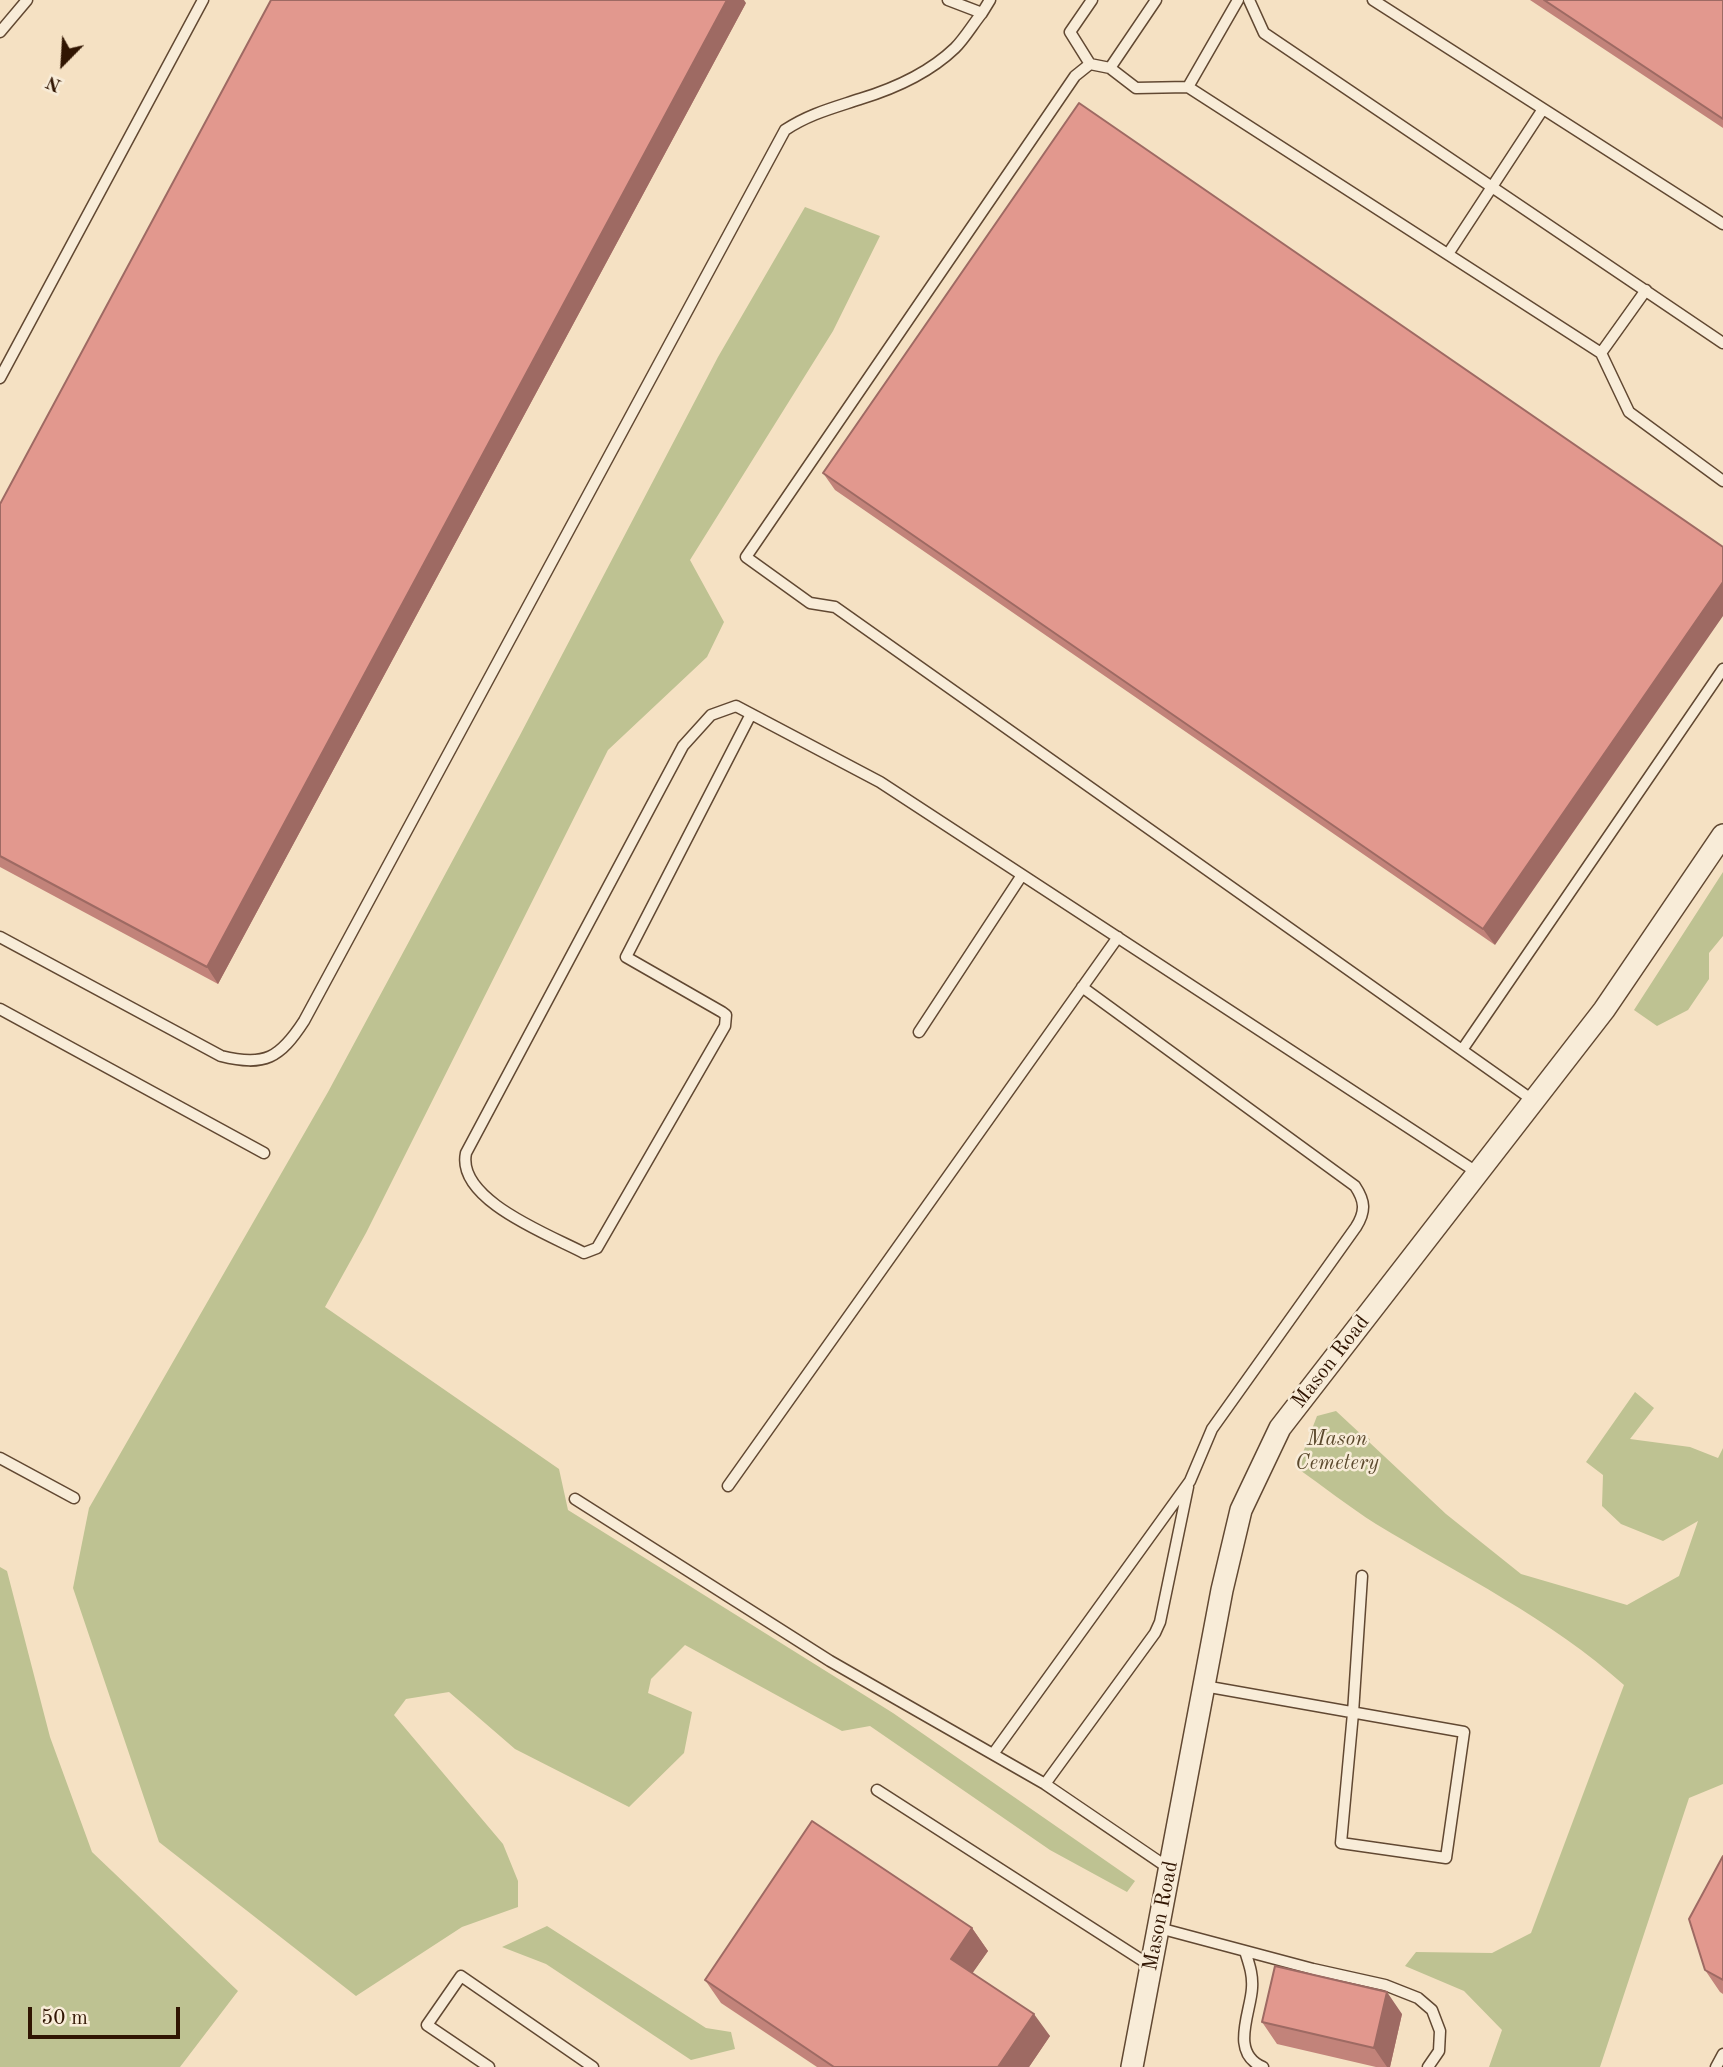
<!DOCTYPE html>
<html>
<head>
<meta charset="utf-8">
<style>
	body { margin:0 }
	#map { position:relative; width:1723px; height:2067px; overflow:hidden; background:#f5e1c3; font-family:"Old Standard TT",serif }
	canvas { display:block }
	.north { position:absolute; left:28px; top:28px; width:70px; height:70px; -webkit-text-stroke:5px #f8ecd8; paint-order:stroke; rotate:204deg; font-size:19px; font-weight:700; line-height:28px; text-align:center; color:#301502 }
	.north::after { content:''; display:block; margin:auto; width:24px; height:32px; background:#301502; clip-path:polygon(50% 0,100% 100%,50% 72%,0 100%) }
	.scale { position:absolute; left:28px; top:2007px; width:152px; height:32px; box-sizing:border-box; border:4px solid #301502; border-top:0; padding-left:9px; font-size:21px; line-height:24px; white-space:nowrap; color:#301502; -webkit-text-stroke:5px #f8ecd8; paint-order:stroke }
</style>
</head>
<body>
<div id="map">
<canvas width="1723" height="2067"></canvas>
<div class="north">N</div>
<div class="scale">50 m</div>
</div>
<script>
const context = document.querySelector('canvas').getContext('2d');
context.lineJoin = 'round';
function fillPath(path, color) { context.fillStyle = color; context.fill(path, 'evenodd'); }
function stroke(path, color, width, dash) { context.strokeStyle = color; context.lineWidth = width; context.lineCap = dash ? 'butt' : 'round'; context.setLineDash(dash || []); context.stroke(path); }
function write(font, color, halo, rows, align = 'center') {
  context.font = font + ' "Old Standard TT",serif'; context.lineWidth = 5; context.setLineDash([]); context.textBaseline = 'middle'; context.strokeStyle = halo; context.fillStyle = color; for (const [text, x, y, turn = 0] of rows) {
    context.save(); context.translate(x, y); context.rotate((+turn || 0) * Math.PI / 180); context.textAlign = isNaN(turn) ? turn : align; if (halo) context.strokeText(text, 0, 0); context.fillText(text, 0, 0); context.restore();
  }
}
const green = new Path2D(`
	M805 207 880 236 833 331 690 560 724 622 707 657 608 750 366 1233 325 1307 559 1469 568 1510 893 1713 1135 1881 1127 1892 1050 1850 870 1726 842 1731 685 1645 651 1679 648 1693 692 1712 684 1753 629 1807 515 1749 449 1692 406 1699 394 1715 503 1844 518 1881V1907L462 1927 356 1996 159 1842 73 1588 89 1508 328 1092 519 737 718 357Z
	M1723 872V936L1709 953V979L1688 1010 1657 1026 1634 1010Z
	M1635 1392 1654 1408 1630 1439 1690 1447 1718 1458 1723 1448V1784L1689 1798 1600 2067H1489L1502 2030 1464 1991 1405 1966 1416 1952 1492 1953 1531 1933 1624 1685C1551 1619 1460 1575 1376 1524 1349 1507 1323 1486 1297 1468L1317 1416 1336 1411 1364 1437 1370 1439 1369 1442 1446 1514 1521 1574 1627 1605 1679 1576 1698 1521 1663 1541 1621 1524 1602 1506 1603 1475 1586 1462Z
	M0 1567 7 1571 50 1737 92 1852 238 1991 180 2067H0Z
	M547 1926 706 2028 731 2032 735 2049 691 2060 546 1964 502 1947Z`);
const service = new Path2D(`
	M948 0 982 13 990 0
	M1249 0 1264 33 1723 343
	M1373 0 1723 224
	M0 32 27 0
	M1090 64 1070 32 1092 0
	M1110 68 1156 0
	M1188 87 1238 0
	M1448 254 1543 109
	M1601 353 1646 290
	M0 378 203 0
	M751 714 626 957 722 1012 726 1015 725 1026 597 1248 584 1253C550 1235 456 1200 466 1153L683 746 711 715 736 706 880 782 1478 1173
	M0 937 221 1056C265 1067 280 1058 304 1021L785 130C809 114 833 108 860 99 893 89 930 72 955 48 965 38 973 24 982 13
	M0 1009 264 1153
	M919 1032 1022 875
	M1462 1050 1723 669
	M1534 1101 835 607 810 603 746 557 1075 76 1090 64 1110 68 1136 88 1188 87 1601 353 1629 412 1723 481
	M0 1458 74 1498
	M728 1486 1118 937
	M575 1499 830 1661 1045 1784 1170 1869
	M1204 1686C1291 1701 1377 1717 1464 1732L1446 1858 1341 1843 1353 1713 1362 1576
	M993 1754 1190 1481 1212 1429 1356 1227C1366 1211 1365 1201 1355 1186L1082 987
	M1045 1784 1155 1633 1160 1622 1188 1487
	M877 1790 1151 1966
	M1159 1928 1313 1969 1385 1985 1418 1998 1432 2010 1440 2031 1439 2051 1428 2067
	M1245 1951C1249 1964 1253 1974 1252 1988 1251 2012 1229 2053 1263 2067
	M489 2067 427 2025 461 1976 593 2067
	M1716 2067 1723 2054`);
const minor = new Path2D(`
	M1132 2067 1222 1590 1241 1510 1280 1428 1604 1010 1723 835`);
const wall = new Path2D(`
	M1530 0H1723V128Z
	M746 3 218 984 0 867V504Z
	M1079 103 1495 945 835 490 823 473Z
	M1723 1856V1994L1720 1992 1705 1970Z
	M972 1928 988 1951 972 1973 1050 2036 1029 2067H817L721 2003 705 1980Z
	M1402 2014 1390 2067H1376L1277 2044 1262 2022Z`);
const shadedWall = new Path2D(`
	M727 0H744L746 3 218 984 207 967Z
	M1723 582V616L1495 945 1483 929Z
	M972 1928 988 1951 967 1981 951 1959Z
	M1387 1992 1402 2014 1390 2067H1387L1374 2048Z
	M1034 2014 1050 2036 1029 2067H998Z`);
const building = new Path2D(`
	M271 0H727L207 967 0 856V504Z
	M1544 0H1723V119Z
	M1079 103 1723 547V582L1483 929 823 473Z
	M812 1821 972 1928 951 1959 1034 2014 998 2067H834L705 1980Z
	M1723 1856V1980L1705 1970 1689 1919Z
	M1275 1966 1387 1992 1374 2048 1262 2022Z`);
const streetNames = [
	["Mason Road",1331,1362,-52],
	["Mason Road",1161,1916,-79]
];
const parkNames = [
	["Mason",1337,1439],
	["Cemetery",1337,1463]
];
fillPath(green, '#bec292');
stroke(service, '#614832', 13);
stroke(minor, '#614832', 24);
stroke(service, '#f8ecd8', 10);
stroke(minor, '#f8ecd8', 21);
fillPath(wall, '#c2837a');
fillPath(shadedWall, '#9e6a63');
fillPath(building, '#e2988e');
stroke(building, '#9e6a63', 2);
write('21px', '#301502', '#f8ecd8', streetNames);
write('italic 21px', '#5b492d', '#f8ecd8', parkNames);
</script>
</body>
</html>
